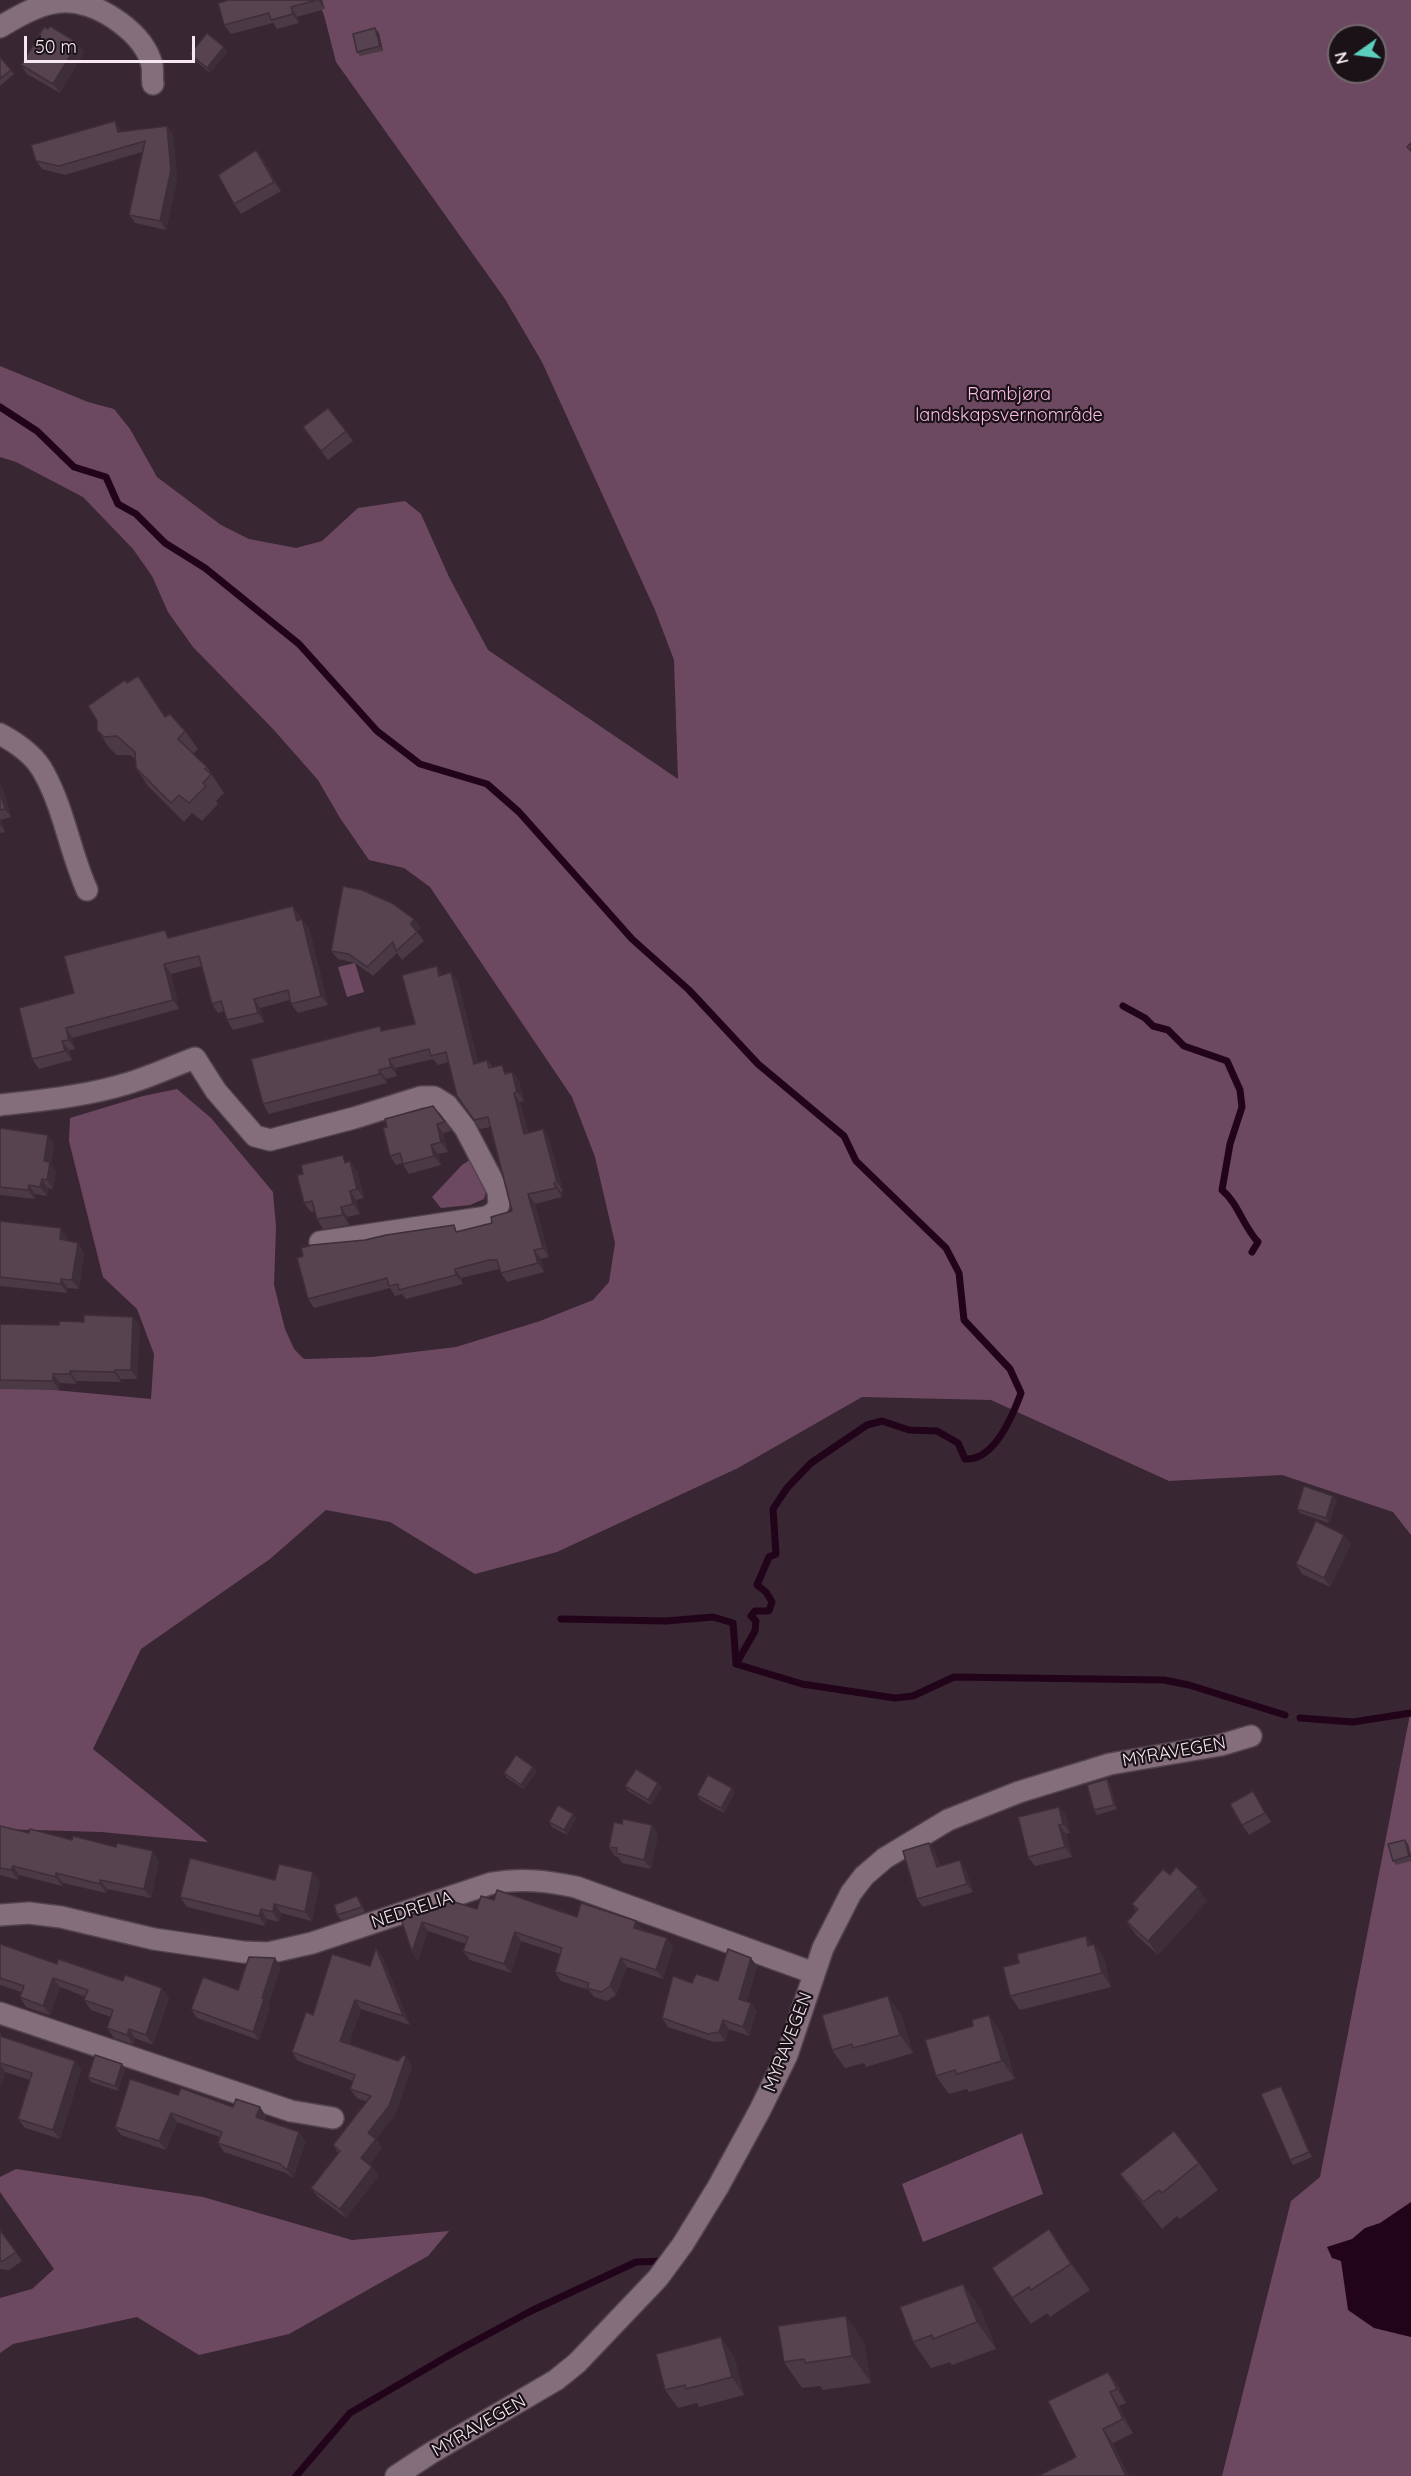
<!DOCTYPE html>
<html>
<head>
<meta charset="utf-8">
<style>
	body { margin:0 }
	#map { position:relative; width:1411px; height:2476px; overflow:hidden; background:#392633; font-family:Quicksand,sans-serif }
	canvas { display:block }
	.north { position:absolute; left:1327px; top:24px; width:60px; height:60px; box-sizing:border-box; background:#1b1218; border:2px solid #72686e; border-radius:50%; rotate:256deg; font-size:16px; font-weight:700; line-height:24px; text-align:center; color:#f5e8f0 }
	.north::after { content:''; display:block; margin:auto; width:21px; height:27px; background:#5bcebc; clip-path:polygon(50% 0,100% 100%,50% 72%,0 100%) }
	.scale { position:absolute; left:24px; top:36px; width:171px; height:27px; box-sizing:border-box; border:3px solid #f5e8f0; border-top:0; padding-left:8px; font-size:18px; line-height:21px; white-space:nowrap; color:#f5e8f0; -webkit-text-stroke:4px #1b1218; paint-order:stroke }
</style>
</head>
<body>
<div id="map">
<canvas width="1411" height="2476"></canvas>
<div class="north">N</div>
<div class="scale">50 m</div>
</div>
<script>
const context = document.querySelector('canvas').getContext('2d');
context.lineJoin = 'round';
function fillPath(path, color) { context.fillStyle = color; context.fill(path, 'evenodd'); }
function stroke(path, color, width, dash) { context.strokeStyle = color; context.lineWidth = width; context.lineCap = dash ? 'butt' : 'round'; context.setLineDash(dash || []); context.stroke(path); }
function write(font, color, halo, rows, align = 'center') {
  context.font = font + ' Quicksand,sans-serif'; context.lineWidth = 4.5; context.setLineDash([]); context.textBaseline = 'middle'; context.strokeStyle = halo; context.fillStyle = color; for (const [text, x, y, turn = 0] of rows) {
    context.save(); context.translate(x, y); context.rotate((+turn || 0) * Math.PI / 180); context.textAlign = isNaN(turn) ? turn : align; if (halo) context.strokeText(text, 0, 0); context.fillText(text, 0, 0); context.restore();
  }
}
const green = new Path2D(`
	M317 0H1411V1535L1393 1512 1282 1475 1169 1481 991 1400 862 1397 738 1468 557 1552 475 1574 390 1522 326 1510 270 1559 141 1649 93 1749 208 1842 101 1832 0 1829V1385L151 1399 154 1354 137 1309 103 1277 69 1141 70 1118 143 1096 177 1089 211 1118 273 1192 276 1227 274 1285 285 1329 294 1349 304 1359 372 1357 456 1347 540 1321 593 1300 609 1282 615 1243 595 1157 572 1097 430 887 404 868 369 860 340 818 318 780 273 729 193 647 168 612 152 576 133 549 83 497 16 462 0 457V366L88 402 114 409 130 429 157 477 221 525 249 539 296 548 322 541 358 508 405 501 421 514 449 577 488 650 678 779 674 660 655 610 542 362 505 299 336 62 324 15ZM1339 36H1375V72H1339Z
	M355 963 364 992 347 997 338 967Z
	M473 1158 486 1192 484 1199 470 1205 441 1208 432 1197 462 1165Z
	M1411 1709V2476H1222L1291 2201 1320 2177Z
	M1022 2133 1043 2194 923 2242 902 2184Z
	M16 2169 203 2197 352 2240 449 2231 428 2256 289 2334 199 2355 137 2317 13 2344 0 2353V2298L32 2289 54 2269 0 2192V2177Z`);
const water = new Path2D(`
	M1411 2202V2337L1374 2328 1348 2310 1341 2261 1332 2258 1327 2247 1352 2239 1365 2228 1380 2223Z`);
const stream = new Path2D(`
	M0 407 37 431 74 467 106 477 118 504 136 514 165 543 205 568 299 644 377 731 420 764 487 784 519 812 632 939 689 990 758 1064 844 1136 856 1161 946 1248 959 1273 964 1320 1010 1369 1021 1393C1013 1415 994 1461 965 1459L958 1443 937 1431 909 1430 882 1421 867 1425 811 1463 787 1488 773 1509 776 1554 769 1557 757 1585 766 1592 772 1602 769 1611H755L751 1616 756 1621 755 1631 736 1664 802 1684 895 1698 913 1696 954 1677 1164 1680 1189 1685 1285 1715
	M1123 1006 1145 1018 1153 1026 1168 1030 1184 1046 1227 1061 1240 1090 1242 1107 1230 1144 1222 1190C1238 1203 1243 1226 1258 1242L1252 1252
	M561 1619 666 1621 713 1617 733 1623 736 1663
	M1300 1718 1353 1722 1411 1713
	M296 2476 350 2413 453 2353 531 2311 636 2262 663 2261`);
const street = new Path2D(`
	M0 27C20 15 45 0 70 2 101 4 144 33 152 65 153 70 152 78 153 84
	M0 734C17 743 35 755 44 773 64 809 70 852 87 890
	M0 1105C44 1100 87 1096 129 1083 152 1076 173 1066 195 1058L216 1091 255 1136 270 1140 354 1118 421 1097H434L447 1105 465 1128 498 1191 499 1204 495 1212 487 1217 320 1242
	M0 1915 29 1913 61 1917 154 1939 243 1952 268 1953 312 1943 492 1883C522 1878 547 1881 576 1887L814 1973
	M0 2013 291 2111 333 2118
	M396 2476 431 2453 556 2380 577 2363 658 2278 683 2244 718 2187 760 2110 787 2055 823 1948 851 1893 864 1876 885 1858 948 1820 1019 1792 1110 1764 1221 1745 1251 1736`);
const wall = new Path2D(`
	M229 0H322L325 9 297 17 299 23 277 29 273 23 231 34 224 25Z
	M379 33 383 51 360 56 357 52Z
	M224 47 227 52 210 73 193 59 190 54Z
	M84 52 60 93 27 74 21 65Z
	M0 57 14 74 0 86Z
	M167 126 173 135 177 179 166 230 135 223 129 215 142 152 65 175 42 169 36 161 121 130 122 132Z
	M256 150 263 159 281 191 241 214 234 204Z
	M303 427 346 431 353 441 328 460Z
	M127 683 166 717 185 731 198 749 193 754 207 767 224 793 216 801 218 804 202 821 192 813 184 822 148 786 136 768 135 759 130 755H117L110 749 97 730Z
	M0 783 2 786 11 817 1 820 5 832 0 833Z
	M293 906 299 915 301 920 309 928 328 1005 298 1013 291 1004 290 1000 260 1008 264 1022 233 1030 227 1020 224 1011 218 1013 212 1004 202 966 171 974 179 1009 72 1038 75 1049 69 1050 72 1060 39 1069 32 1059 74 993 171 938Z
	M414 919 421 928 417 932 424 941 402 960 397 953 373 976 355 963 338 959 331 951Z
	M443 975 458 981 478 1063 487 1060 492 1067 508 1073 512 1072 519 1081 524 1101 520 1102 528 1133 543 1129 549 1138 563 1191 561 1192 562 1197 535 1204 549 1257 541 1259 544 1272 507 1282 501 1273 500 1269 495 1270 461 1278 463 1284 406 1299 402 1294 395 1296 390 1288 314 1308 308 1299 458 1232 492 1223 512 1211 490 1127 480 1129 457 1096 449 1062 438 1065 433 1059 395 1068 397 1076 386 1079 387 1083 269 1114 263 1104 380 1026 383 1031 415 1024Z
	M445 1122 451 1131 443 1133 448 1152 438 1154 441 1165 409 1174 402 1163 396 1165 390 1156 383 1128Z
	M0 1128 54 1144 51 1165 56 1171 53 1189 48 1188 47 1196 35 1194V1199L0 1195Z
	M348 1162 357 1171 364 1198 356 1200 360 1214 347 1217 349 1225 323 1229 317 1219 315 1211 311 1212 304 1203Z
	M0 1221 67 1237V1241L84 1252 79 1289 68 1288 67 1293 0 1286Z
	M133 1317 140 1326 137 1379H121V1382L76 1381V1384L60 1383 59 1390 0 1389V1324L59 1325Z
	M1337 1500 1329 1523 1300 1513 1297 1509Z
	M1344 1535 1351 1544 1330 1587 1302 1574 1296 1564Z
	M533 1767 537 1771 524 1789 507 1778 504 1773Z
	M658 1783 662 1787 651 1805 628 1791 625 1786Z
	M1110 1784 1117 1809 1097 1815 1094 1810Z
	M735 1792 724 1813 700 1800 697 1795Z
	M1259 1801 1271 1822 1249 1835 1242 1825Z
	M1059 1807 1066 1816 1070 1833 1066 1834 1072 1857 1035 1866 1028 1857Z
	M573 1814 576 1818 567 1835 552 1827 549 1822Z
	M622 1824 652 1825 658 1834 651 1869 622 1863 618 1857 615 1856 609 1847Z
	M0 1826 159 1861 151 1898 107 1889 106 1893 63 1883 62 1886 19 1875 18 1880 0 1875Z
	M929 1843 935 1851 940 1866 965 1868 973 1892 923 1907 917 1899Z
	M1408 1844 1411 1854V1861L1396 1865 1393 1861Z
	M313 1872 320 1882 312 1921 281 1913 279 1922 267 1919 265 1926 187 1907 180 1897Z
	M1170 1875 1207 1901 1158 1955 1136 1935 1127 1922 1136 1911 1132 1904Z
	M494 1900 577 1917 636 1921 642 1930 673 1948 663 1979 627 1967 616 1995 607 2001 594 1997 589 1990 561 1981 555 1972 560 1954 521 1941 511 1973 470 1960 463 1951 466 1944 428 1931 418 1961 412 1952 401 1919 477 1909Z
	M360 1901 365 1912 341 1920 337 1915Z
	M1086 1936 1092 1945 1094 1944 1104 1958 1111 1987 1020 2010 1010 1996 1019 1963Z
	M0 1944 57 1964 169 1998 153 2045 135 2038 133 2044 114 2038 107 2028 111 2017 91 2010 84 2000 86 1997 60 1987 50 2015 26 2007 20 1997 21 1992 0 1985Z
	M376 1948 382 1956 410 2025 361 2009 349 2044 398 2061 406 2057 412 2066 395 2115 376 2139 382 2148 369 2165 372 2167 378 2176 346 2218 318 2197 311 2188 338 2153 333 2145 367 2102 357 2098 350 2089 353 2081 298 2061 292 2052 313 2015 370 1966Z
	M757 1966 747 2001 757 2011 749 2036 729 2029 725 2041 714 2042 668 2027 662 2018 692 1983 718 1981Z
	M281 1967 268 2005 270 2008 259 2040 197 2018 191 2009 238 1990Z
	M901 2014 913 2053 866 2067 864 2063 845 2068 832 2050Z
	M989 2015 1002 2034 1015 2079 969 2092 967 2089 949 2094 936 2076 973 2026Z
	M0 2033 3 2037 75 2061 81 2070 60 2139 25 2128 18 2119 30 2080 5 2072 1 2086 0 2085Z
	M125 2069 118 2091 91 2082 88 2077Z
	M1284 2091 1312 2157 1293 2165 1290 2160Z
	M178 2095 233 2107 266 2116 265 2120 306 2141 293 2178 286 2173 224 2152 218 2143 220 2137 177 2122 166 2150 121 2135 115 2127Z
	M1199 2163 1218 2190 1180 2219 1177 2216 1162 2229 1139 2200 1120 2174Z
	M0 2230 22 2261 9 2270 0 2269Z
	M1067 2256 1090 2290 1050 2317 1047 2313 1031 2324 1012 2298Z
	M963 2284 981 2310 996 2349 952 2365 950 2362 931 2368 913 2342Z
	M864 2342 871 2383 823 2390 820 2386 802 2388 784 2362Z
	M734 2356 744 2395 699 2407 697 2403 678 2408 665 2390Z
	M1108 2372 1118 2385 1126 2403 1119 2406 1133 2433 1113 2443 1076 2457Z`);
const shadedWall = new Path2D(`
	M318 0H322L325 9Z
	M291 7 297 17 299 23 293 14Z
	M375 28 379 33 383 51 380 46Z
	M78 43 84 52 60 93 53 84Z
	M224 47 227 52 210 73 207 68Z
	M115 121 121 130 124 140 118 132Z
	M167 126 173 135 177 179 166 230 160 221Z
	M256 150 263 159 281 191 274 182Z
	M0 783 2 786 11 817 5 809 0 791Z
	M0 818 1 820 5 832 0 825Z
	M293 906 299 915 303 930 297 921Z
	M302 919 309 928 328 1005 321 996Z
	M414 919 421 928 417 933 411 924Z
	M164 964 171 974 179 1009 173 1000Z
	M437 966 443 975 439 976Z
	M451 972 458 981 481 1073 474 1064Z
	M254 999 260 1008 264 1022 258 1013Z
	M66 1028 72 1038 75 1049 69 1040Z
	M62 1041 69 1050 72 1060 65 1051Z
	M389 1059 395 1068 397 1076 391 1067Z
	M379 1070 386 1079 387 1083 380 1074Z
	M512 1072 519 1081 524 1101 517 1092Z
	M514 1093 520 1102 530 1143 524 1134Z
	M437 1124 443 1133 448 1152 441 1142Z
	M543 1129 549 1138 563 1191 557 1182Z
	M48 1135 54 1144 51 1165 56 1171 53 1189 47 1180 44 1161Z
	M431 1145 438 1154 441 1165 434 1156Z
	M350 1161 357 1171 364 1198 357 1189Z
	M42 1179 48 1188 47 1196 40 1187Z
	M554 1183 561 1192 562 1197 556 1188Z
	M29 1185 35 1194V1199L28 1190Z
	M350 1191 356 1200 360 1214 353 1204Z
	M528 1194 535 1204 549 1257 543 1248Z
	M341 1207 347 1217 349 1225 343 1215Z
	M61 1228 67 1237 66 1248 60 1239Z
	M78 1243 84 1252 79 1289 72 1280Z
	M534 1250 541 1259 544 1272 538 1263Z
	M455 1269 461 1278 463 1284 456 1275Z
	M61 1279 68 1288 67 1293 61 1284Z
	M133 1317 140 1326 137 1379 131 1370Z
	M115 1370 121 1379V1382L114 1372Z
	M70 1371 76 1381V1384L70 1374Z
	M53 1374 60 1383 59 1390 53 1381Z
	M1333 1496 1337 1500 1329 1523 1326 1518Z
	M1344 1535 1351 1544 1330 1587 1324 1578Z
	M533 1767 537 1771 524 1789 521 1785Z
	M1107 1779 1110 1784 1117 1809 1114 1805Z
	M658 1783 662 1787 651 1805 648 1800Z
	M732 1788 735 1792 724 1813 721 1808Z
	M1253 1791 1259 1801 1271 1822 1265 1813Z
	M1059 1807 1066 1816 1070 1833 1063 1824Z
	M573 1814 576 1818 567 1835 564 1830Z
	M652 1825 658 1834 651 1869 644 1860Z
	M1059 1825 1066 1834 1072 1857 1065 1847Z
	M1405 1840 1408 1844 1411 1858 1409 1856Z
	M929 1843 935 1851 943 1875 937 1867Z
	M153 1851 159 1861 151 1898 144 1889Z
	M960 1860 965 1868 973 1892 967 1884Z
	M13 1866 19 1875 18 1880 11 1870Z
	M313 1872 320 1882 312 1921 305 1912Z
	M56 1873 63 1883 62 1886 56 1877Z
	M100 1880 107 1889 106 1893 100 1884Z
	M1198 1887 1207 1901 1158 1955 1148 1941Z
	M274 1904 281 1913 279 1922 273 1912Z
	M261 1909 267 1919 265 1926 259 1916Z
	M636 1921 643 1930 640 1937 634 1928Z
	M422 1922 428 1931 418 1961 412 1952Z
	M515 1932 521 1941 511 1973 504 1964Z
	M1086 1936 1095 1950 1088 1946Z
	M667 1938 673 1948 663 1979 656 1970Z
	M1094 1944 1104 1958 1111 1987 1102 1973Z
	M376 1948 382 1956 410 2025 403 2016Z
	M275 1958 281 1967 268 2005 270 2008 259 2040 253 2032Z
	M621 1958 627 1967 616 1995 610 1986Z
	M751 1958 757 1966 745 2007 739 1999Z
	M53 1978 60 1987 50 2015 43 2006Z
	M162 1988 169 1998 153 2045 146 2035Z
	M888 1996 901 2014 913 2053 900 2035Z
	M355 2000 361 2009 347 2050 340 2041Z
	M751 2003 757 2011 749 2036 743 2027Z
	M989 2015 1002 2034 1015 2079 1002 2061Z
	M723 2020 729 2029 725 2041 719 2032Z
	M129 2029 135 2038 133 2044 127 2035Z
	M406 2057 412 2066 395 2115 376 2139 382 2148 367 2167 361 2158 368 2133Z
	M75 2061 81 2070 60 2139 53 2130Z
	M0 2064 5 2072 1 2086 0 2085Z
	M122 2064 125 2069 118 2091 115 2086Z
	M1281 2086 1284 2091 1312 2157 1309 2152Z
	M260 2107 266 2116 262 2126 256 2117Z
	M171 2113 177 2122 166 2150 159 2141Z
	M299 2132 306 2141 293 2178 287 2170Z
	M372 2167 378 2176 346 2218 340 2209Z
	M1049 2229 1067 2256 1090 2290 1071 2264Z
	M963 2284 981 2310 996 2349 977 2322Z
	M846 2316 864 2342 871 2383 852 2356Z
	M721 2337 734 2356 744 2395 732 2377Z
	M1108 2372 1118 2385 1126 2403 1117 2389Z
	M1110 2392 1119 2406 1133 2433 1123 2419Z
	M1103 2429 1113 2443 1129 2476H1126Z`);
const building = new Path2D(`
	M229 0H317L291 7 293 14 271 20 269 13 224 25 218 3Z
	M50 26 78 43 53 84 21 65 44 27 48 29Z
	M375 28 380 46 357 52 353 34Z
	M207 33 224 47 207 68 190 54Z
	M0 57 11 70 0 79Z
	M115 121 118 132 167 126 171 170 160 221 129 215 145 141 59 166 36 161 31 145Z
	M1411 143V151L1407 147Z
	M256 150 274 182 234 204 218 175Z
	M328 408 346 431 321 451 303 427Z
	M138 676 165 717 170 714 185 731 178 739 207 767 205 769 211 774 203 783 206 786 189 803 179 795 171 803 136 768 135 752 117 736 104 737 97 730V721L88 706 125 680 127 683Z
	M0 791 5 809 0 810Z
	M343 886 362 890 392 903 414 919 411 924 417 932 396 951 393 942 367 967 349 954 331 951Z
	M293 906 297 921 302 919 321 996 291 1004 288 990 254 999 258 1013 227 1020 221 1001 212 1004 199 956 164 964 173 1000 66 1028 69 1040 62 1041 65 1051 32 1059 19 1008 74 993 64 956 165 930 168 938Z
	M437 966 439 976 451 972 474 1064 487 1060 489 1068 502 1065 505 1074 512 1072 517 1092 514 1093 524 1134 543 1129 557 1182 554 1183 556 1188 528 1194 543 1248 534 1250 538 1263 501 1273 497 1260H489L455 1269 456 1275 399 1290 398 1284 389 1286 387 1278 308 1299 297 1258 303 1256 301 1248 312 1245 365 1240 386 1235 454 1225 456 1232 492 1223 491 1217 512 1211 488 1117 474 1120 457 1096 446 1052 431 1056 429 1049 389 1059 391 1067 379 1070 380 1074 263 1104 251 1059 380 1026 381 1031 415 1024 402 975Z
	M433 1106 445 1122 437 1124 441 1142 431 1145 434 1156 403 1164 400 1153 390 1156 383 1128 387 1127 385 1119Z
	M0 1128 48 1135 44 1161 50 1162 47 1180 42 1179 40 1187 29 1185 28 1190 0 1187Z
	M343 1155 345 1163 350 1161 357 1189 350 1191 353 1204 341 1207 343 1215 317 1219 312 1201 304 1203 297 1175 303 1174 301 1165Z
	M0 1221 61 1228 60 1239 78 1243 72 1280 61 1279V1284L0 1277Z
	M84 1315 133 1317 131 1370H115L114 1372 70 1371V1374H53V1381L0 1380V1324L59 1325V1321L84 1322Z
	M1304 1486 1333 1496 1326 1518 1297 1509Z
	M1316 1521 1344 1535 1324 1578 1296 1564Z
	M516 1755 533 1767 521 1785 504 1773Z
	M636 1769 658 1783 648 1800 625 1786Z
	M708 1775 732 1788 721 1808 697 1795Z
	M1107 1779 1114 1805 1094 1810 1087 1785Z
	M1253 1791 1265 1813 1242 1825 1230 1804Z
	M558 1805 573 1814 564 1830 549 1822Z
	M1059 1807 1063 1824 1059 1825 1065 1847 1028 1857 1018 1817Z
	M623 1819 652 1825 644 1860 616 1853 617 1848 609 1847 614 1822 622 1824Z
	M0 1826 29 1833 30 1829 72 1840 73 1836 116 1847 117 1843 153 1851 144 1889 100 1880V1884L56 1873V1877L13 1866 11 1870 0 1868Z
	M1405 1840 1409 1856 1393 1861 1388 1844Z
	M929 1843 937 1867 960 1860 967 1884 917 1899 903 1851Z
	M190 1858 275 1880 279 1864 313 1872 305 1912 274 1904 273 1912 261 1909 259 1916 180 1897Z
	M1176 1867 1198 1887 1148 1941 1127 1922 1138 1909 1132 1904 1163 1869 1170 1875Z
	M497 1890 577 1917 581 1903 636 1921 634 1928 667 1938 656 1970 621 1958 610 1986 601 1992 587 1988 589 1983 555 1972 562 1948 515 1932 504 1964 463 1951 468 1937 422 1922 412 1952 401 1919 448 1900 477 1909 481 1896 494 1900Z
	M357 1896 362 1907 337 1915 334 1905Z
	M1086 1936 1088 1946 1094 1944 1102 1973 1010 1996 1003 1967 1019 1963 1017 1954Z
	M0 1944 57 1964 58 1959 123 1981 125 1975 162 1988 146 2035 129 2029 127 2035 107 2028 113 2010 84 2000 88 1990 53 1978 43 2006 20 1997 24 1986 0 1978Z
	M376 1948 403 2016 355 2000 340 2041 398 2061 403 2055 406 2057 389 2106 368 2133 376 2139 361 2158 372 2167 340 2209 311 2188 340 2151 333 2145 371 2096 350 2089 355 2075 292 2052 306 2012 313 2015 332 1954 370 1966Z
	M728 1949 751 1958 739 1999 751 2003 743 2027 723 2020 719 2032 708 2034 662 2018 673 1976 692 1983 696 1974 718 1981Z
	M249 1957 275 1958 262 1998 264 1999 253 2032 191 2009 203 1977 238 1990Z
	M888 1996 900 2035 853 2048 852 2044 832 2050 822 2015Z
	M989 2015 1002 2061 957 2074 955 2070 936 2076 925 2040 973 2026 972 2020Z
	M0 2036 75 2061 53 2130 18 2119 32 2073 0 2063Z
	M95 2055 122 2064 115 2086 88 2077Z
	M130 2079 178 2095 181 2088 233 2107 236 2099 260 2107 256 2117 299 2132 287 2170 280 2164 218 2143 222 2132 171 2113 159 2141 115 2127Z
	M1281 2086 1309 2152 1290 2160 1261 2094Z
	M1174 2131 1199 2163 1162 2193 1159 2190 1143 2202 1120 2174Z
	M1049 2229 1071 2264 1031 2290 1029 2287 1012 2298 992 2268Z
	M0 2230 16 2252 3 2261H0Z
	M963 2284 977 2322 933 2339 932 2335 913 2342 900 2307Z
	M846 2316 852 2356 805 2363 804 2359 784 2362 778 2326Z
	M721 2337 732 2377 686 2389 685 2385 665 2390 656 2354Z
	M1108 2372 1117 2389 1110 2392 1123 2419 1103 2429 1126 2476H1038L1076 2457 1048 2401Z`);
const parkNames = [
	["Rambjøra",1009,395],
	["landskapsvernområde",1009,416]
];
const streetNames = [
	["MYRAVEGEN",1174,1752,-10],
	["NEDRELIA",412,1910,-18],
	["MYRAVEGEN",788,2042,-69],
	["MYRAVEGEN",479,2426,-30]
];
fillPath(green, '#6d4961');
fillPath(water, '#22041a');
stroke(stream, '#22041a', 7);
stroke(street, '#53434d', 24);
stroke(street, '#846e7c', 21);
fillPath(wall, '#4b3945');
fillPath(shadedWall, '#3d2e38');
fillPath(building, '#574250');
stroke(building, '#3d2e38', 1.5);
write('18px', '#fbbbe5', '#1b1218', parkNames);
write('18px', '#f5e8f0', '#1b1218', streetNames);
</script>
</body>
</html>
